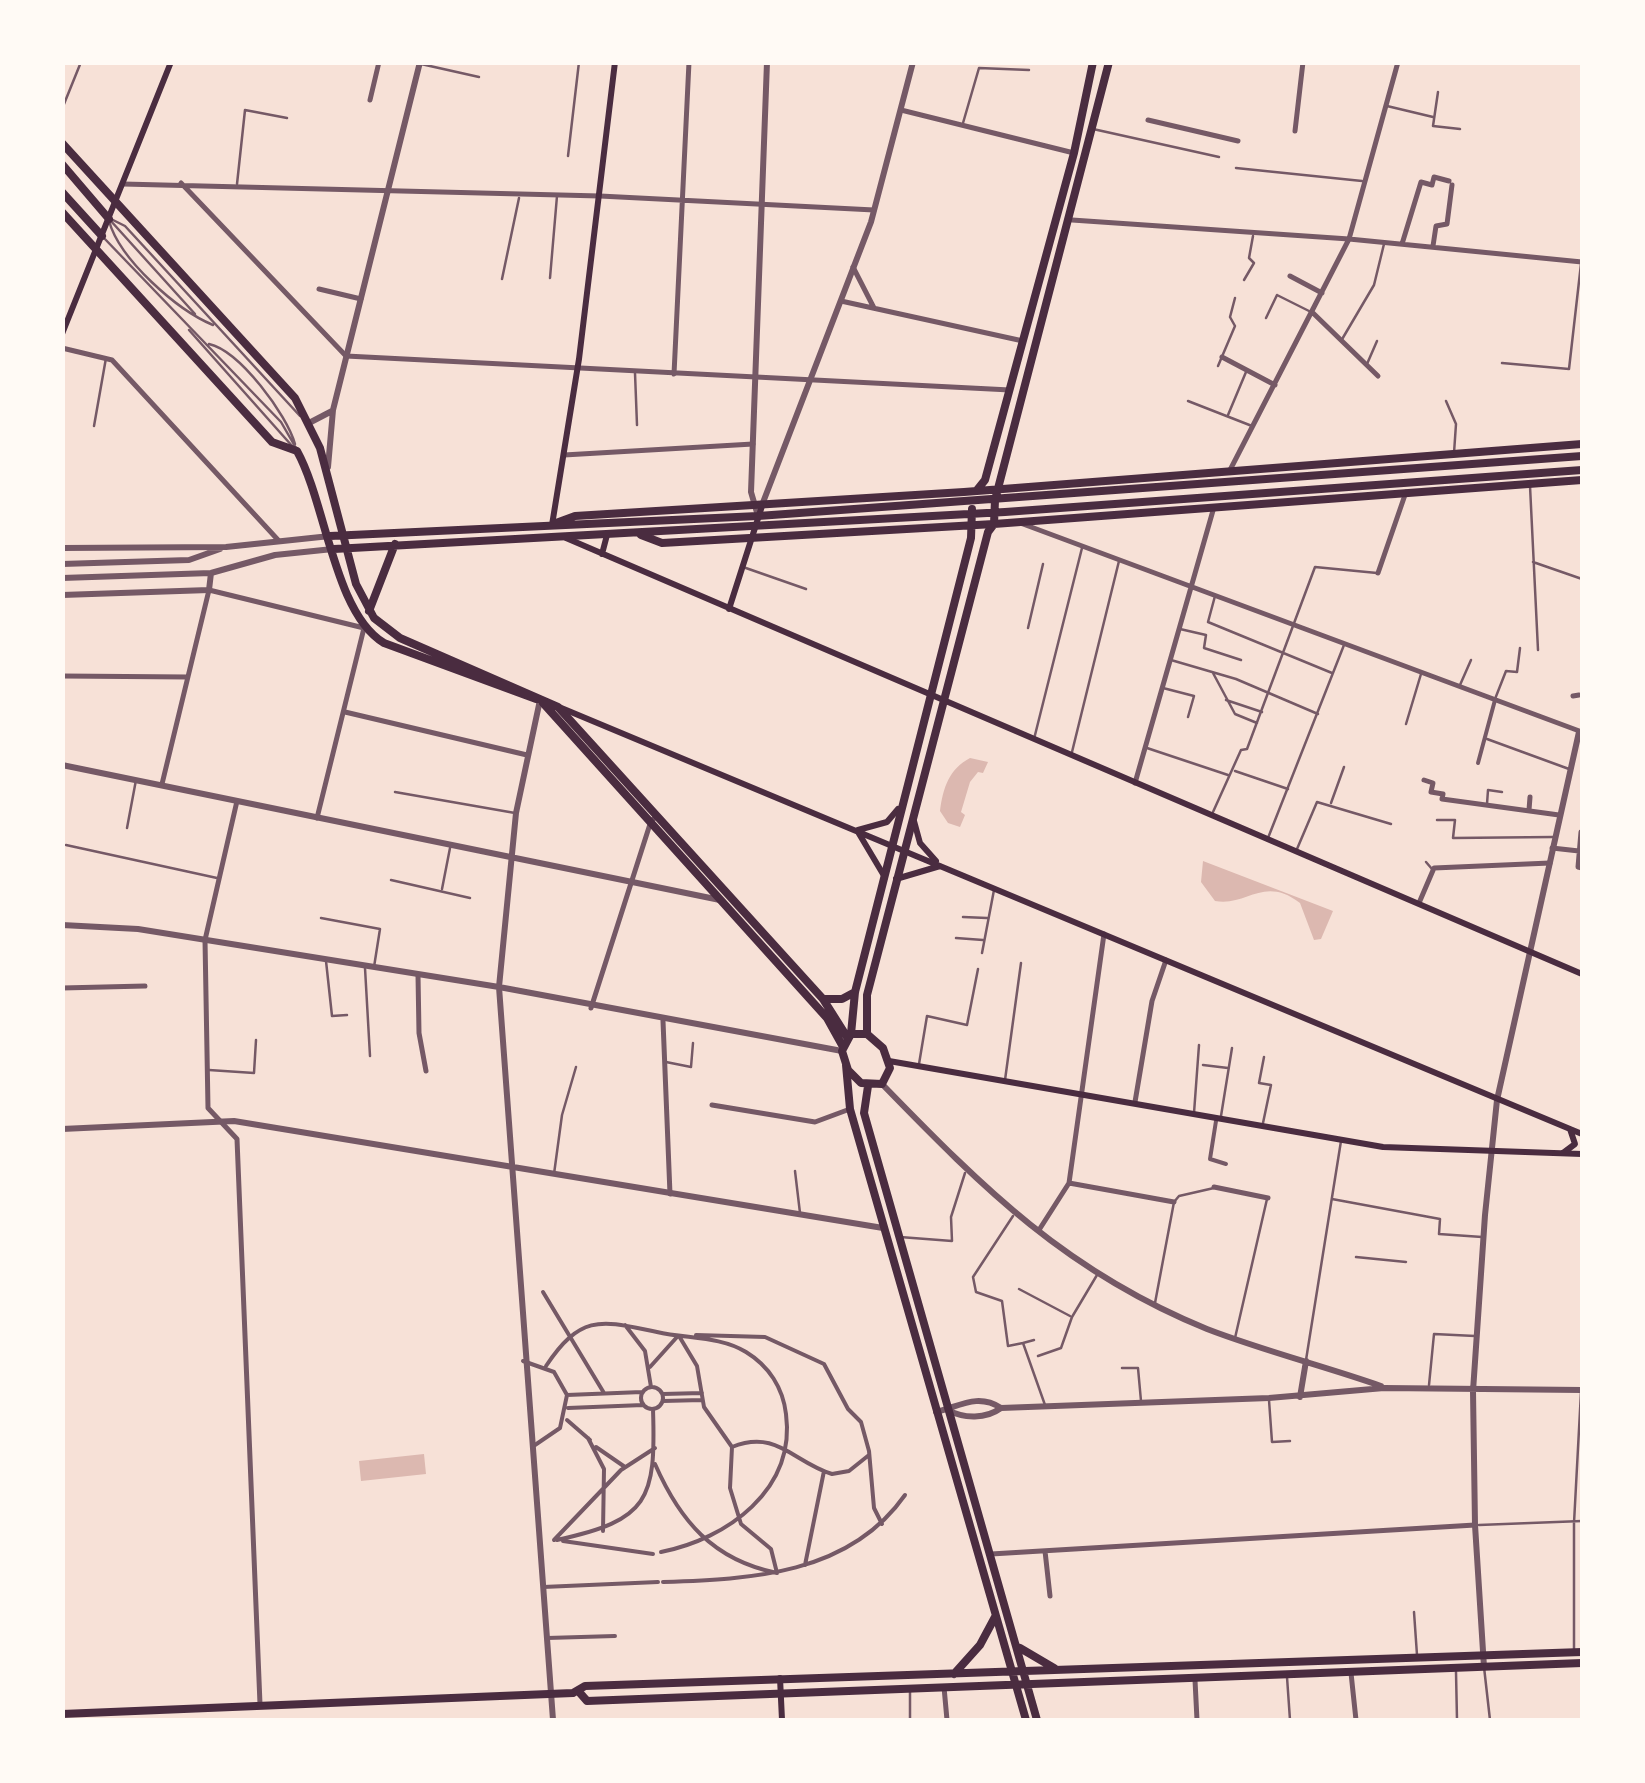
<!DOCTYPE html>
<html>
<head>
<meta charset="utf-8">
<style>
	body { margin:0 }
	#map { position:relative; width:1645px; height:1783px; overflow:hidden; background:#f7e1d7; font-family:"Alegreya Sans",sans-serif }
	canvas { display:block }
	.frame { position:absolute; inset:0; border:65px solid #fffaf5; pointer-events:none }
</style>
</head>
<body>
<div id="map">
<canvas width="1645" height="1783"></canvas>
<div class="frame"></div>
</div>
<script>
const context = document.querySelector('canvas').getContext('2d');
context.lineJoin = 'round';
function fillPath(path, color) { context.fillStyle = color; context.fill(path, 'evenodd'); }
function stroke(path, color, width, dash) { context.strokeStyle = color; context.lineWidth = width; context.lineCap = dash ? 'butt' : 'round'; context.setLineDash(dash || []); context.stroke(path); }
const water = new Path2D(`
	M970 758 988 762 983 773 978 772 970 782 961 812 965 815 960 827 948 823 940 811C943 788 949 769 970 758Z
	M1203 861 1333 911 1321 939 1314 940 1300 903C1263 875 1247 907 1215 901L1201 882Z
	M424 1454 426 1474 361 1481 359 1461Z`);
const service = new Path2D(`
	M421 64 479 77
	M1438 92 1433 126 1460 129
	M1387 106 1433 117
	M62 109 81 62
	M963 123 979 68 1029 70
	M1093 129 1219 157
	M568 156 579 62
	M1236 168 1362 181
	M237 184 245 110 287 118
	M110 220 195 314
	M113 220 125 226 300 416
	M109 221C120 260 177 310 213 325
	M103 237 281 422 296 448
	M550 278 557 196
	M502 279 519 198
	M1244 280 1254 263 1249 258 1253 236
	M1266 318 1277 295 1311 312
	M189 330 293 447
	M1341 341 1374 285 1384 244
	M209 344C240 351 287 415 295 444
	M1502 363 1569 369 1581 264
	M1367 364 1377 341
	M1218 366 1235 326 1230 317 1235 298
	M635 373 637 425
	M1188 401 1252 426
	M1446 401 1456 424 1454 453
	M1228 415 1246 372
	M94 426 106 358
	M1530 486 1538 650
	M1533 562 1582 579
	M743 567 806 589
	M1215 596 1208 622 1332 673
	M1028 628 1043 564
	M1180 629 1206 635 1204 648 1241 660
	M1171 660 1236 679 1318 714
	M1213 673 1235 714 1257 723
	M1460 685 1471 660
	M1163 688 1194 696 1188 717
	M1495 699 1506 671 1517 672 1520 648
	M1226 700 1262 712
	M1406 724 1421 674
	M1034 739 1082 548
	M1487 739 1569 769
	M1147 748 1228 775
	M1072 752 1119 561
	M1235 771 1288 789
	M395 792 515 813
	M1331 803 1344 767
	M1487 804 1488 790 1502 792
	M1213 812 1241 750 1247 749 1315 567 1377 573
	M1437 820H1455L1453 838 1553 837
	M127 828 136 780
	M1268 838 1344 645
	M66 845 217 878
	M1297 849 1317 802 1391 824
	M1426 862 1432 869
	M391 880 470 898
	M442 889 450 848
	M963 917 987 918
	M321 918 380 929 374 967
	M956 938 983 940
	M982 953 994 890
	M326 961 332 1016 347 1015
	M365 968 370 1056
	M666 1062 691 1067 693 1043
	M919 1064 927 1016 967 1025 978 969
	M1203 1065 1228 1068
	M209 1070 254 1073 256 1040
	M1005 1080 1021 963
	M1194 1113 1199 1045
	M1221 1116 1232 1048
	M1263 1123 1271 1085 1259 1083 1264 1057
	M795 1171 800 1213
	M554 1174 562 1115 576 1067
	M1332 1199 1440 1219 1439 1234 1482 1237
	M1013 1216 973 1277 976 1292 1002 1301 1008 1346 1023 1343
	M900 1237 952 1241 951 1217 965 1173
	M1356 1257 1406 1262
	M1019 1289 1070 1316
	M1155 1303 1174 1202 1179 1196 1214 1188
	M1235 1338 1267 1199
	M1034 1340 1023 1343 1045 1405
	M1038 1356 1061 1348 1072 1317 1097 1275
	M1306 1360 1341 1141
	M1122 1368H1138L1141 1401
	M1429 1385 1434 1334 1475 1336
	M1269 1400 1272 1442 1290 1441
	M1479 1525 1582 1521
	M1414 1612 1417 1655
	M1574 1649V1523L1581 1392
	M1484 1667 1490 1720
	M1456 1672 1457 1720
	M1287 1677 1290 1720
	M910 1692V1720`);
const pedestrian = new Path2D(`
	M1478 763 1495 700
	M1216 1121 1210 1159 1226 1164
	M543 1292 604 1393
	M625 1325 645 1351 651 1387
	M696 1335 765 1337 824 1364 848 1409 861 1422 869 1451 874 1508 882 1524
	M523 1361 554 1372 567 1395 560 1428 535 1445
	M546 1366C582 1312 603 1321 657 1332 687 1339 720 1336 746 1352 769 1366 783 1388 786 1414 796 1490 727 1539 661 1552
	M650 1367 677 1337
	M641 1398a11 11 0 1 1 22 0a11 11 0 1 1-22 0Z
	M663 1394 702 1393
	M567 1395 642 1392
	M663 1401 702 1400
	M568 1408 643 1405
	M567 1420 590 1440
	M588 1438 604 1469 603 1531
	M596 1447 625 1467
	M732 1447C777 1429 793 1462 832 1474L849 1471 869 1455
	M655 1464C680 1521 713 1560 777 1573L771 1549 741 1524 730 1488 732 1447 704 1407 697 1366 679 1336
	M554 1540 621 1470 655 1448
	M557 1540C649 1520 656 1500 653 1409
	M563 1541 653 1554
	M805 1565 824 1471
	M663 1582C751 1579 849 1575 905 1495
	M543 1587 658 1582
	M547 1638 615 1636`);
const minor = new Path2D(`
	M370 100 379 62
	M901 110 1074 153
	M1148 120 1238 141
	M1295 131 1303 62
	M181 183 346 356 1010 390
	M123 184 600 196 874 210
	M1072 220 1349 239 1582 262
	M1402 244 1421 182 1432 185 1434 177 1449 181
	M1433 246 1436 226 1447 224 1452 185
	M853 267 874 308
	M1290 276 1322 293
	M319 289 361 299
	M841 301 1023 341
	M1312 312 1378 376
	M62 348 112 360 279 541
	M1222 357 1275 385
	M674 374 689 62
	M564 455 753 444
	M1229 472 1349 239 1398 62
	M1023 524 1582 732
	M1378 573 1406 492
	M62 676 188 677
	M1573 696 1579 695
	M345 712 527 755
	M1424 780 1433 783 1431 792 1443 794 1442 799 1559 815
	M1135 783 1214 507
	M162 784 209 590 364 628 317 818
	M237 801 205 940 208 1108 237 1139 260 1704
	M1529 810 1530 797
	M1581 832 1578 867 1582 868
	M1552 848 1579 851
	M1419 903 1434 868 1550 863
	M418 975 419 1033 426 1071
	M62 988 145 986
	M591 1008 651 821 657 816
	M663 1021 670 1194
	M1135 1102 1152 1001 1166 960
	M712 1105 815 1122 850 1109
	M1069 1183 1174 1202
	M1214 1187 1268 1198
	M1039 1230 1069 1183 1104 934
	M1045 1551 1050 1596
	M991 1554 1475 1525
	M1351 1673 1356 1720
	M1195 1680 1197 1720
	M944 1687 947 1720`);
const tertiary = new Path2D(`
	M309 423 332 411
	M328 467 333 410 420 62
	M762 505 871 222 913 62
	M758 516 751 492 767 62
	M62 548 226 547 330 536
	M62 564 189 560 220 549
	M62 578 211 573 275 555 333 549
	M62 595 209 590 211 573
	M540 700 516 813 499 987 553 1720
	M62 765 720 900
	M62 925 138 929 499 987 842 1051
	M882 1084C985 1190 1067 1272 1207 1329 1264 1351 1324 1366 1381 1386
	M62 1129 234 1121 883 1228
	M1300 1397 1306 1361
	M948 1410C964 1419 986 1419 1001 1408L1269 1398 1384 1388 1582 1390
	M936 1412C960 1406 978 1393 1001 1408
	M1484 1667 1475 1525 1473 1391 1485 1215 1497 1100 1579 732`);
const secondary = new Path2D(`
	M62 334 171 62
	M552 525 579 359 615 62
	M566 538 1582 974
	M602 554 607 535
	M729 609 762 506
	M559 707 1582 1134
	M914 821 920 843 936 861
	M858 830 887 822 898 809
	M858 832 883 874
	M896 879 940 866
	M889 1061 1383 1147 1582 1154
	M1563 1153 1575 1144 1570 1129
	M780 1678 782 1720`);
const primary = new Path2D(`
	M62 143 295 398 320 448 356 584 374 618 400 638 558 707 823 999 847 1037
	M62 164 109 219
	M62 192 102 236
	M62 212 272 442 297 451C326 503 334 613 384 643L536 699
	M977 490 985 480 1074 153 1093 62
	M556 523 575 516 964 492 1582 444
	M641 535 662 543 994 524 1582 480
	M330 536 758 516 1582 456
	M334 549 1005 512 1582 470
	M369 611 395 544
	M543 703 827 1018 842 1045
	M823 999H842L855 992
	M851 1034 855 992 971 538 972 509
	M851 1034H867L883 1048 890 1068 882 1084 861 1083 848 1070 842 1051Z
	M867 1034V995L988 532 994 524 995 500 1109 62
	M846 1065 850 1109 1026 1720
	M868 1086 864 1113C921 1316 981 1518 1037 1720
	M1020 1648 1054 1668
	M954 1674 980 1645 995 1617
	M580 1693 587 1701 639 1699 1582 1663
	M62 1714 573 1693 585 1686 1582 1652`);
fillPath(water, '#dcb8b0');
stroke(service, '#755966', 2.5);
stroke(pedestrian, '#755966', 4);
stroke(minor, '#755966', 5);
stroke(tertiary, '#755966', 6);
stroke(secondary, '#4a2c40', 6);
stroke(primary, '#4a2c40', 8);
</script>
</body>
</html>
